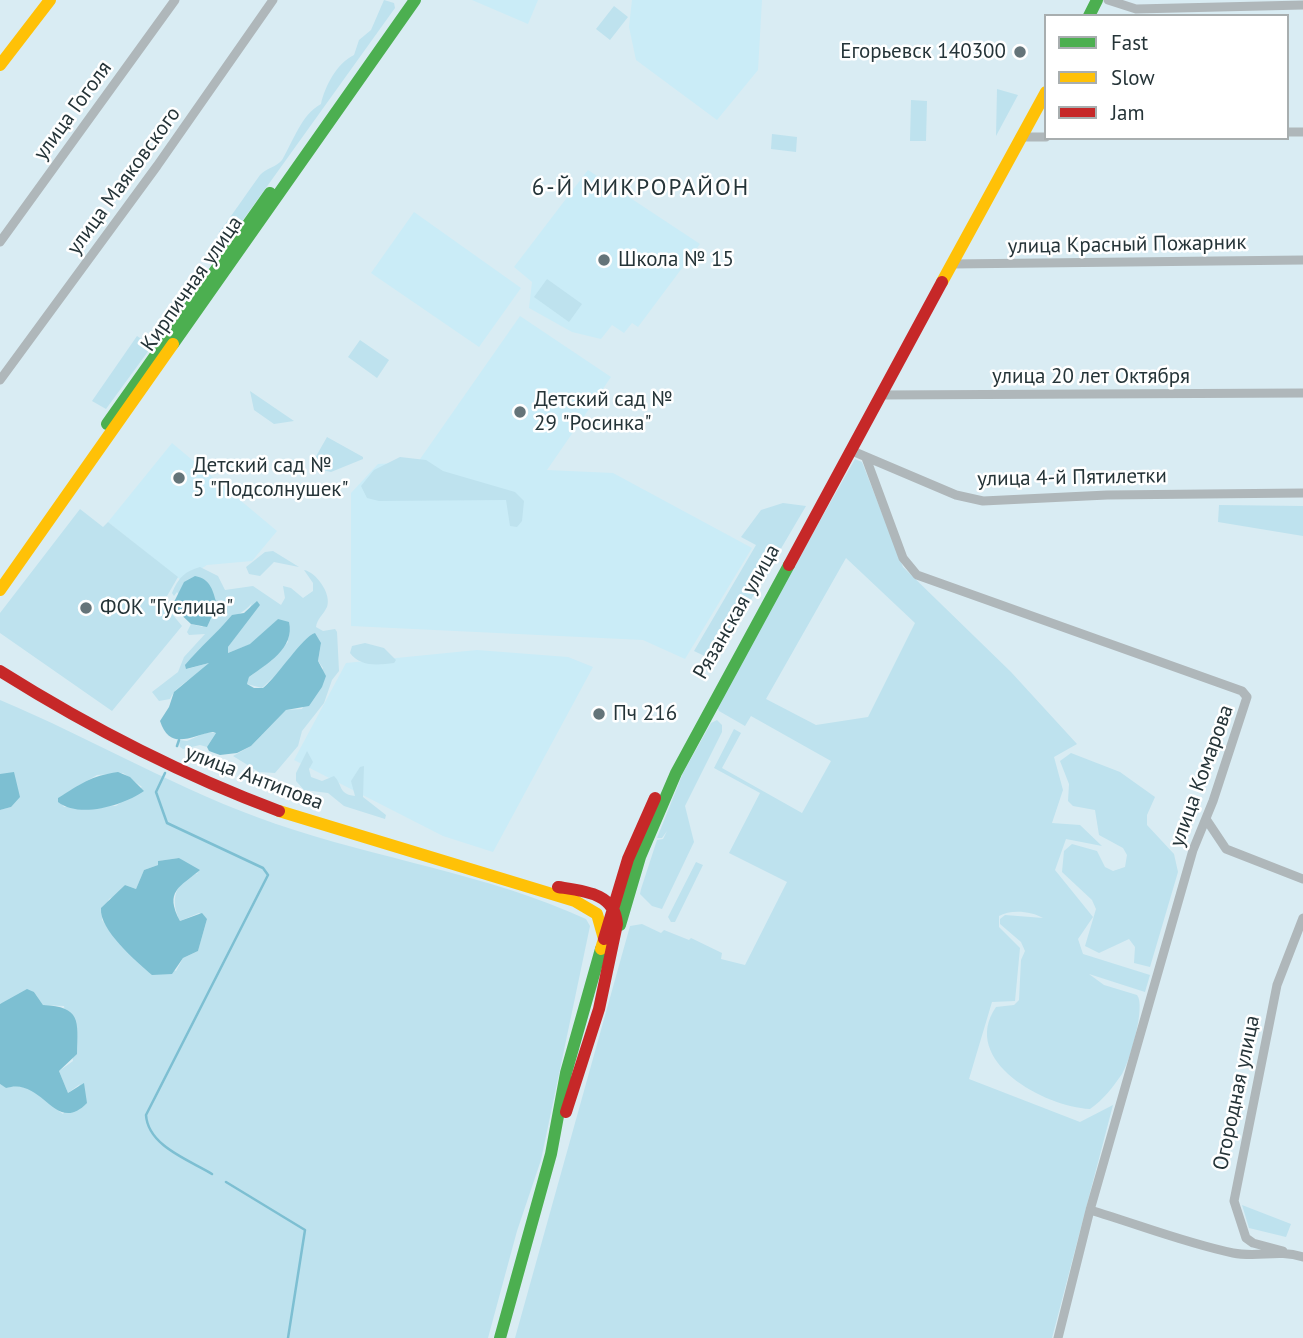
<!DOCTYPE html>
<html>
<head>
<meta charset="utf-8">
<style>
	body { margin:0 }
	#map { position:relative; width:1303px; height:1338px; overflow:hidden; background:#d9ecf3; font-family:"PT Sans",sans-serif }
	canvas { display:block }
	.legend { position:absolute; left:1044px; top:14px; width:245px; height:126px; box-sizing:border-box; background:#fff; border:2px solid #a8aeaf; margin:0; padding:9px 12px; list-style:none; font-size:21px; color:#253438 }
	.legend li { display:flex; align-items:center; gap:14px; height:35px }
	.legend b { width:35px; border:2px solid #a8aeaf }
</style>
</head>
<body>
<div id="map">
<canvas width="1303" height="1338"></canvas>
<ul class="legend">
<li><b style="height:9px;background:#4caf50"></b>Fast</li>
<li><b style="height:9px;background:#ffc107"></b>Slow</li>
<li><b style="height:9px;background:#c62828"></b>Jam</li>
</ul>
</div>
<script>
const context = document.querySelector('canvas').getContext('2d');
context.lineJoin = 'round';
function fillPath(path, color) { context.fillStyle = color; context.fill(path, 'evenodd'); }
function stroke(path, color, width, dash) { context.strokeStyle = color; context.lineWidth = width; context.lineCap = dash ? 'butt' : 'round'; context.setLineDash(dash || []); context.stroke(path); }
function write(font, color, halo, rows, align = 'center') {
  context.font = font + ' "PT Sans",sans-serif'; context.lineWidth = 5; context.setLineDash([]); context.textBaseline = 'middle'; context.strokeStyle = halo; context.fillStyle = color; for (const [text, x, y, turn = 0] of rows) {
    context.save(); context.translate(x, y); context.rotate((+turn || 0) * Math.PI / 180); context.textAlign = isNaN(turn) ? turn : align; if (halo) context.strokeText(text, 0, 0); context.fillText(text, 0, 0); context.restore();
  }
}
const built = new Path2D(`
	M472 0H538L528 24Z
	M632 0H762L758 70 717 120 636 60 629 27Z
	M588 170 700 244 638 327 632 323 624 333 612 325 601 339 572 332 529 308 532 282 514 267Z
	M414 212 521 288 479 347 371 273Z
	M520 316 611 377 547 470 613 473 752 548 685 659 643 640 351 626V493L378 464 418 462Z
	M172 443 277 531 252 561 207 565 182 581 108 522Z
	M477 650 568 657 593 667 493 852 443 836 294 760 346 663Z`);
const green = new Path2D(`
	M384 0 394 3 395 8 235 231 219 232C233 214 246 194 260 175 266 168 277 167 282 160 294 140 301 115 321 104 325 86 337 63 354 55L359 40 371 30Z
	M614 6 628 17 610 40 596 29Z
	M997 89 1018 95 996 136Z
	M911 100 927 101 926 141H910Z
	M772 134 797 137 796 152 771 149Z
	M547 279 582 304 569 322 534 297Z
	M137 336 152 346 106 409 92 401Z
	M360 340 389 360 377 378 348 357Z
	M250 391 294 421 274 424 254 410Z
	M327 437 363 457V459L331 472 310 467Z
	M400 457 426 460 443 471 515 492 524 501 522 521 517 527 510 526 506 500 379 501 367 498 361 486 374 470Z
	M855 459 862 462 903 567 1011 672 1077 744 1054 757 1063 790 1052 823 1080 825 1102 846 1066 839 1055 870 1093 917 1078 939 1083 954 1150 975 1145 992 1089 974 1104 985 1137 995C1146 1006 1130 1061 1122 1074 1113 1087 1104 1099 1090 1109 1045 1107 959 1061 996 1007L1014 1005 1019 1000 1021 960 1025 951 1021 942 1000 924V919L1005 915 1043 918C1032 911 1010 909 999 916V927L1020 948 1015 1001 992 1002 969 1079 1080 1122 1113 1105 1052 1338H515L630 926 642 924 661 933 664 930 689 940 691 938 722 953 721 959 745 965 787 882 729 853 760 793 714 768 734 729 741 733 722 768 802 813 831 761 751 716 745 726 719 711 716 704ZM846 558 915 623 868 717 816 725 766 699Z
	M783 503 806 506 715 661 694 651 756 545 741 537 761 510Z
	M1219 505 1303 506V536L1218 522Z
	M80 509 103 527 108 522 178 577 163 603 182 626 112 711 0 633V613Z
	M273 551 299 567 274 562 260 576 249 574 246 567 265 552Z
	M200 567 218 576 225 590 253 586 281 605 285 598 283 586 291 588 303 598 313 591V583L304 570C316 572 332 594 327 607 323 615 317 619 316 627L323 631 335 629 337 632 339 671 332 680 324 703 302 731 298 746 275 773 259 772 233 756 251 746 286 710 302 709 323 668 318 661 321 643 289 662 262 688 247 684 249 677 272 660 288 642 278 619 251 644 228 653 226 650 240 630 252 603C244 613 233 616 224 625 210 639 198 651 187 669L209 663C198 678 179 681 170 699L159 701 152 692 178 672 184 657 205 634 189 635 187 632 191 624 203 627 177 592 174 596 172 593C178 578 185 571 200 567Z
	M365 643 384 648 396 660 394 663C378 665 360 667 350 653L352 646Z
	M0 700C93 739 180 791 276 824 378 859 488 874 586 919L590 926 541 1160 517 1231 488 1338H0V1084L6 1088C29 1080 46 1101 63 1114L80 1084 68 1093 59 1071 73 1061 64 1006 43 1005 34 992 0 1004V810L11 807 0 774ZM123 773 142 787 116 806 64 807 58 798 97 775ZM179 858 198 873C174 881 170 901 180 921L199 913 207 919 198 951 183 958 176 971 121 946 102 920 109 899 117 895 125 885 136 889 144 870 158 865V861Z
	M717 720 722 725V732L685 806 694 842 662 909 652 906 640 894 641 889 657 840 663 839 667 831 662 838H657L683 773 711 723Z
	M205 733H216L207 747 200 745 183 749 180 747 179 740 187 741Z
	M307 751 313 762 309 769 311 777 322 781 334 776C343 785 338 794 355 796L351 781 360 767 364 766 363 797 386 815 385 819 344 806 328 793 304 790 296 781V773Z
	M1071 753 1120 772 1155 797 1147 815V825L1174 854 1178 872 1150 967 1134 963 1135 947 1129 939 1099 953 1085 946 1096 909 1092 900 1062 872 1064 851 1072 844 1097 851 1105 867 1113 871 1125 867 1127 855 1123 848 1099 835 1095 810 1073 806 1068 801 1069 784 1060 761Z
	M696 862 703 865 675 922H671L668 917Z
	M1242 1205 1291 1224 1286 1237 1249 1228Z`);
const water = new Path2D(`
	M195 576C211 579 213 591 217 605L207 627 191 624 172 606 184 582Z
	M257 601 260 605 228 647V653L250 644 278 619 289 622C295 648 267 664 249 677L247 684 254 688H263C278 676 303 636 315 633L321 643 318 661 326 676 322 687 309 706 286 710 251 746 237 753 220 755 209 751 207 747 216 733 213 732C192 735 170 752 160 721L169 707 174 692 209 663 186 669 185 665C200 647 217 633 232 615L244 613Z
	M14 772 20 797 11 807 0 810V774Z
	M118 772 130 777 144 791C124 805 80 819 58 802V798C81 784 90 776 118 772Z
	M179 858 200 870C180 887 164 891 180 921L202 913 207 919 198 951 183 958 172 974 152 975C136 961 99 930 101 908L125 885 136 889 144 870 158 865V861Z
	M27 989 34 992 43 1005C81 1007 78 1020 77 1054L59 1071 68 1093 84 1083 87 1103C55 1136 43 1076 6 1088L0 1084V1004Z`);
const stream = new Path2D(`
	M177 746 179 740
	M165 773 156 792 167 823 263 868 268 875 146 1115C148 1146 189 1160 212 1174
	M226 1182 305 1230 288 1338`);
const street = new Path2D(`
	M1108 0 1136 9 1303 5
	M1287 132H1303
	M1020 137H1046
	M0 242 175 0
	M952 264 1303 260
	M0 380 157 166 273 0
	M880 395 1303 393
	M850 450 956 495 983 501 1107 495 1303 493
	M866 458 903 558 917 575 1242 691 1247 697 1213 801 1193 850 1090 1210 1058 1338
	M1206 819 1226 849 1303 879
	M1090 1210C1137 1224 1185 1243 1233 1253 1259 1258 1277 1249 1303 1257
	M1283 1251 1253 1243 1246 1238 1234 1201 1277 985 1303 918`);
const fast = new Path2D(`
	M1089 16 1097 0
	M173 344 415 0
	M107 424 270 193
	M620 925 640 857 676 773 789 565
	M500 1338 551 1154 566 1073 601 949`);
const slow = new Path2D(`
	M0 65 50 0
	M942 282 1046 92
	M0 590 173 344
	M279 811 575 901 597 914 604 939 601 949`);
const jam = new Path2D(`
	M789 565 942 282
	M0 671C89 727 180 774 279 811
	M558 887C584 891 615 893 617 924L599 1009 566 1112
	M604 939 628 859 655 798`);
const markers = [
	[1020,52,7,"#647479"],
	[604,260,7,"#647479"],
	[520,412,7,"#647479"],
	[179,478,7,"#647479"],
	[86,608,7,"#647479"],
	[599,714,7,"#647479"]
];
const poiNames = [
	["Егорьевск 140300",1006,52,"right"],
	["Школа № 15",618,260],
	["Детский сад №",534,400],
	["29 \"Росинка\"",534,424],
	["Детский сад №",193,466],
	["5 \"Подсолнушек\"",193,490],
	["ФОК \"Гуслица\"",100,608],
	["Пч 216",613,714]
];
const streetNames = [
	["улица Гоголя",73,111,-54],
	["улица Маяковского",124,181,-54],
	["улица Красный Пожарник",1127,245,-1],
	["Кирпичная улица",192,284,-55],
	["улица 20 лет Октября",1091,377],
	["улица 4-й Пятилетки",1072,478,-1],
	["Рязанская улица",737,612,-60],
	["улица Комарова",1202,776,-70],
	["улица Антипова",254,778,21],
	["Огородная улица",1237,1093,-78]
];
const neighbourhoodNames = [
	["6-Й МИКРОРАЙОН",641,188]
];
fillPath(built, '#caecf7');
fillPath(green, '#bee2ee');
fillPath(water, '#7dbfd2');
stroke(stream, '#7dbfd2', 2.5);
stroke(street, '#afb7ba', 9);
stroke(fast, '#4caf50', 12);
stroke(slow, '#ffc107', 12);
stroke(jam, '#c62828', 12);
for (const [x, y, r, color] of markers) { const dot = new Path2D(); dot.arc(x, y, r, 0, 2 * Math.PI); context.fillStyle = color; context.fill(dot); stroke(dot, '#fff', 2.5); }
write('21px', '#253438', '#fff', poiNames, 'left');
write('21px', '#253438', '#fff', streetNames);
context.letterSpacing = '2px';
write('23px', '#253438', '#fff', neighbourhoodNames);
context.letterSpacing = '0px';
</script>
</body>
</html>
